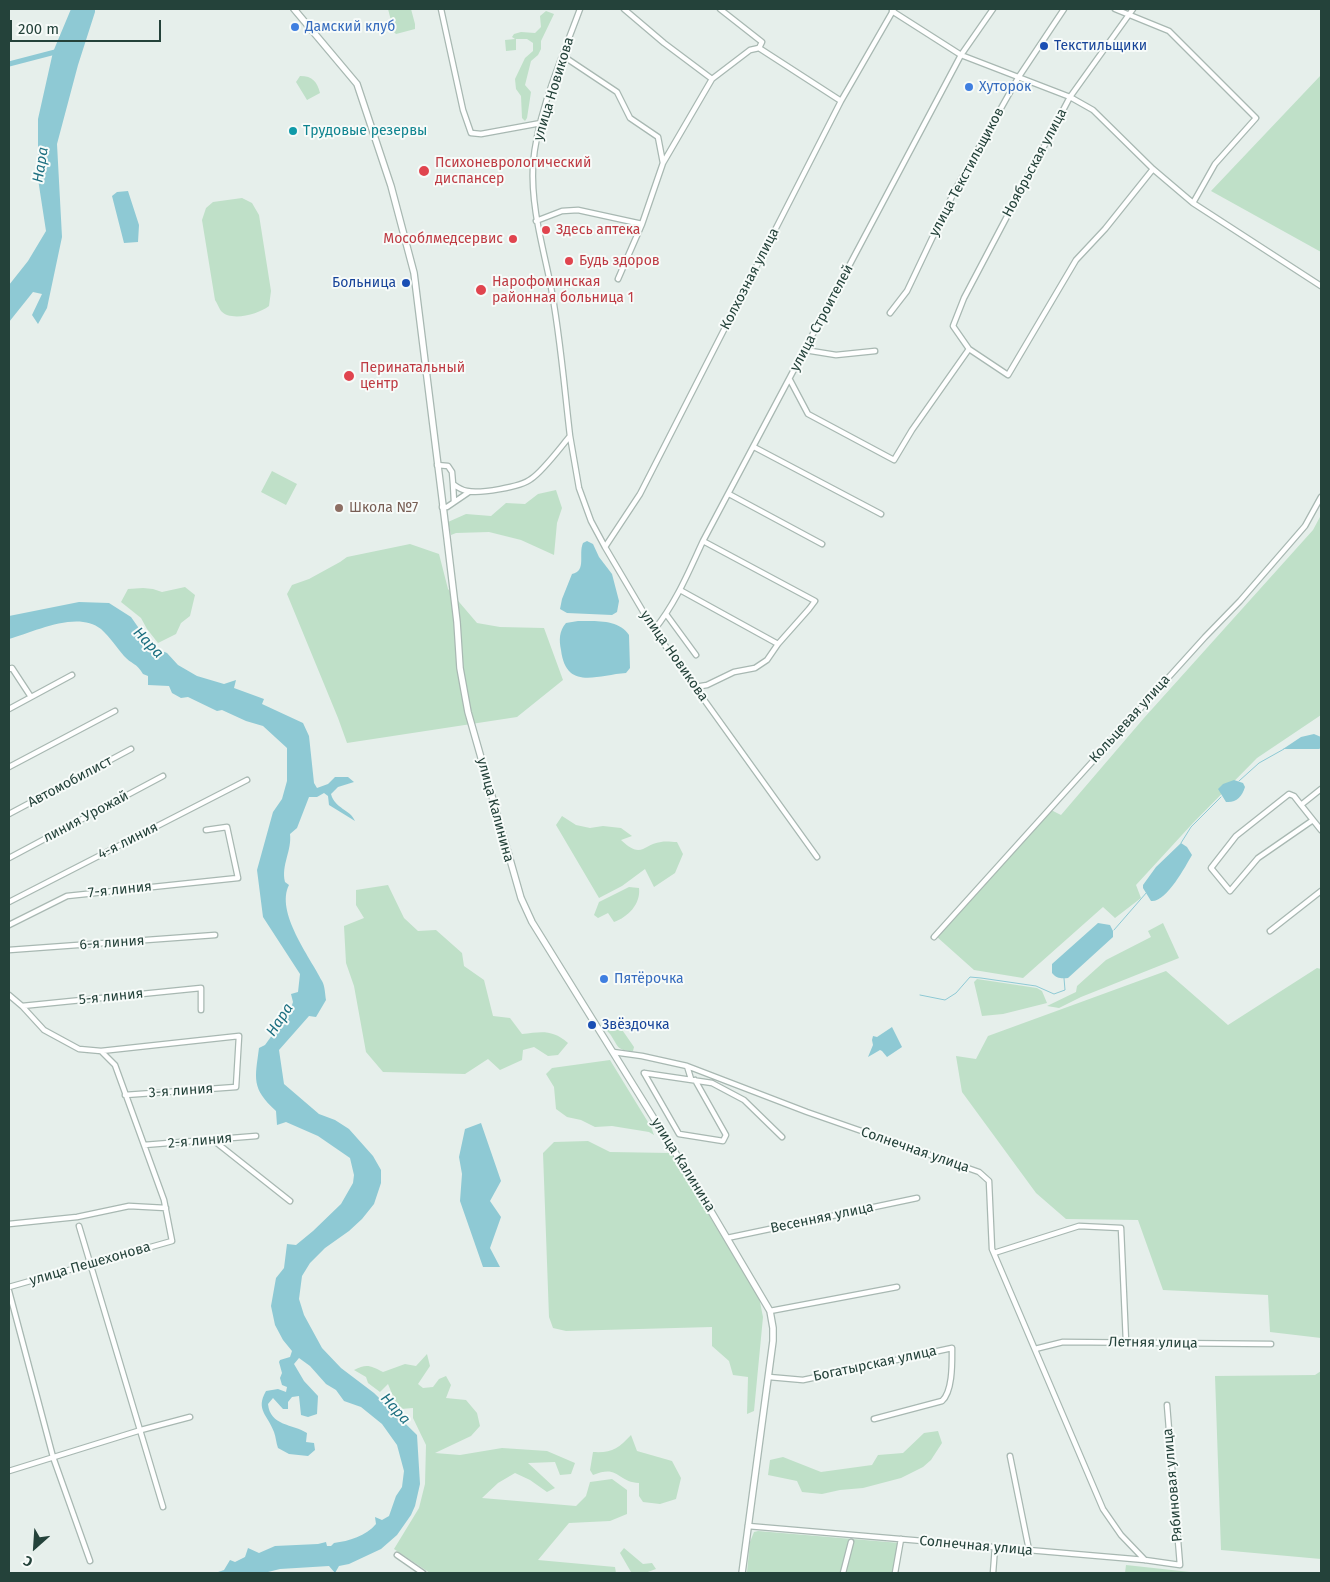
<!DOCTYPE html>
<html>
<head>
<meta charset="utf-8">
<style>
	body { margin:0 }
	#map { position:relative; width:1330px; height:1582px; overflow:hidden; background:#e6efeb; font-family:"Fira Sans",sans-serif }
	canvas { display:block }
	.frame { position:absolute; inset:0; border:10px solid #24423a; pointer-events:none }
	.north { position:absolute; left:10px; top:1522px; width:50px; height:50px; -webkit-text-stroke:4px #f7fbf9; paint-order:stroke; rotate:206deg; font-size:14px; font-weight:700; line-height:20px; text-align:center; color:#24423a }
	.north::after { content:''; display:block; margin:auto; width:18px; height:22px; background:#24423a; clip-path:polygon(50% 0,100% 100%,50% 72%,0 100%) }
	.scale { position:absolute; left:10px; top:20px; width:151px; height:22px; box-sizing:border-box; border:2px solid #24423a; border-top:0; padding-left:6px; font-size:15px; line-height:18px; white-space:nowrap; color:#24423a; -webkit-text-stroke:4px #f7fbf9; paint-order:stroke }
</style>
</head>
<body>
<div id="map">
<canvas width="1330" height="1582"></canvas>
<div class="frame"></div>
<div class="north">С</div>
<div class="scale">200 m</div>
</div>
<script>
const context = document.querySelector('canvas').getContext('2d');
context.lineJoin = 'round';
function fillPath(path, color) { context.fillStyle = color; context.fill(path, 'evenodd'); }
function stroke(path, color, width, dash) { context.strokeStyle = color; context.lineWidth = width; context.lineCap = dash ? 'butt' : 'round'; context.setLineDash(dash || []); context.stroke(path); }
function write(font, color, halo, rows, align = 'center') {
  context.font = font + ' "Fira Sans",sans-serif'; context.lineWidth = 4; context.setLineDash([]); context.textBaseline = 'middle'; context.strokeStyle = halo; context.fillStyle = color; for (const [text, x, y, turn = 0] of rows) {
    context.save(); context.translate(x, y); context.rotate((+turn || 0) * Math.PI / 180); context.textAlign = isNaN(turn) ? turn : align; if (halo) context.strokeText(text, 0, 0); context.fillText(text, 0, 0); context.restore();
  }
}
const green = new Path2D(`
	M388 9H411L415 24V29L396 34 394 32Z
	M546 11 554 14 541 41V49L538 55 531 61 525 85 531 92 527 118 525 121 522 118 521 96 516 89 515 79 525 58 533 51V43L527 39H516V50L506 51 505 40 515 39 512 37 514 34 521 32 535 33 541 27 540 16Z
	M1321 75V252L1211 191Z
	M300 76C313 76 317 82 320 93L307 100 296 82Z
	M242 198 252 203 259 215 271 291 269 306C259 314 231 322 221 311 219 308 217 303 215 300L202 220 206 208 213 202Z
	M272 471 297 484 286 505 261 492Z
	M556 490 562 508 557 523 554 555 521 540 489 532 456 533 451 535 448 522 466 514 491 516 506 503 525 504 538 494Z
	M1321 515V715L1257 758 1193 823 1136 885 1141 898 1115 918 1103 907 1023 978 974 970 937 937 1051 810 1061 815 1144 718 1313 530Z
	M410 544 439 554 448 589 477 623 500 627 544 628 563 680 517 717 347 743 338 718 287 594 292 585 309 579 340 562 347 557Z
	M185 587 195 595 190 616 181 623 176 634 158 643 147 629 141 618 121 602 128 589 143 588 153 589 162 592Z
	M562 816 576 825 590 828 603 826 621 828 632 836 621 840C642 860 643 844 661 842 666 841 672 842 677 842L683 854 675 873 654 887 645 869 622 886 599 898 556 825Z
	M388 885 404 918 418 931 436 930 462 953 464 966 484 980 493 1016 510 1018 522 1034C541 1032 552 1029 568 1043L558 1055 548 1056 534 1047 523 1050 522 1060 500 1070 488 1059 465 1074 383 1072 366 1052 354 986 346 963 344 926 364 918 356 905V890Z
	M629 887 639 888C641 904 628 917 614 922L608 913 598 918 594 915 599 902Z
	M1163 923 1179 958 1081 997 1059 1008 1047 1006 1076 992 1077 986 1106 960 1151 937 1148 931Z
	M1317 968 1321 969V1338L1270 1332 1268 1295 1163 1290 1138 1220 1066 1219 1036 1193 962 1092 956 1056 976 1059 988 1036 1166 971 1228 1025Z
	M977 979 1037 988 1042 991 1047 1003 1003 1014 982 1016 974 982Z
	M616 1021 634 1047 633 1051C616 1051 618 1045 610 1034 605 1028 607 1034 606 1027Z
	M610 1060 651 1127 654 1135 649 1132 612 1126 595 1127 581 1120 567 1117 556 1109 554 1087 546 1074 552 1068Z
	M588 1141 610 1152 671 1153 759 1297 763 1317 754 1411 747 1414 748 1377 733 1375 729 1361 712 1346V1327L566 1331 553 1328 549 1317 543 1153 554 1142Z
	M427 1354 430 1366 418 1384 423 1388 433 1387 439 1379 446 1376 451 1385 446 1398 466 1400 477 1413 480 1426 471 1436 435 1453 460 1455 502 1448 547 1451 575 1463 571 1474 560 1475 555 1462 528 1463 555 1488 547 1492 530 1480 515 1473 498 1483 482 1498 576 1506 586 1496 590 1482 612 1479 627 1490V1514L610 1521 569 1523 538 1560 615 1567 616 1573H430L394 1549 419 1508 425 1484 426 1445 413 1418V1408L401 1409 395 1401 388 1384 380 1392 368 1383 366 1377 354 1370C367 1363 371 1366 383 1372L405 1364 416 1366Z
	M1321 1371V1559L1221 1550 1215 1376 1315 1375Z
	M938 1431 942 1443 931 1460 923 1467 901 1478 863 1488 840 1490 822 1494 802 1492 797 1481 768 1475 770 1460 783 1457 821 1472 872 1465 878 1455 903 1453 924 1433Z
	M631 1435 637 1451 672 1461 681 1478 676 1499 660 1504 643 1502 639 1496V1483C617 1482 619 1464 593 1475L590 1470 593 1452C612 1453 618 1449 631 1435Z
	M758 1531 900 1543 895 1573H749L747 1572 750 1542 754 1532Z
	M624 1548 643 1564 652 1563 656 1569 645 1573 631 1572 620 1553Z
	M1126 1565 1199 1573H1125Z`);
const water = new Path2D(`
	M71 9H95V12L78 65 57 144 62 237 47 308 38 324 32 315 42 294 33 292 9 322V285L28 261 46 231 38 179V119L53 52Z
	M128 191 139 225 138 242 124 243 112 196 117 192Z
	M587 541 593 544 599 557 612 574 619 601 617 612 612 615 567 613 560 609 562 599 572 574C587 571 578 554 583 543Z
	M79 602 109 603 131 617 152 647 167 653 178 665 197 676 224 684 236 680 234 688 264 699 262 704 303 723 309 736 314 783 317 788 328 784 335 777H348L354 782 338 787 331 794C335 809 350 809 355 821L329 805 328 796 324 793 317 797H309L297 828 290 834C292 851 281 865 285 882L289 885C275 912 310 957 322 981 325 986 325 994 326 1000L316 1017 309 1016 279 1050 284 1084 319 1114 335 1120 349 1129 373 1156 381 1170V1183L374 1204 362 1219 349 1231 325 1248 310 1263 302 1276 299 1299 304 1315 322 1348 341 1368 374 1393 417 1435 420 1484 415 1506 411 1515 397 1535 381 1549 349 1564 339 1566 335 1573 329 1566 280 1569 264 1573H215L224 1570 230 1560 235 1562 245 1557 248 1548 259 1553 275 1546 318 1544 326 1542 327 1546H331L334 1543C349 1541 366 1536 376 1524L375 1517 382 1520 389 1516 396 1496 402 1487 404 1471 397 1445 382 1424 361 1407 344 1401 336 1390 326 1384 310 1366 299 1358 294 1364 304 1381 318 1396 317 1414 308 1417 301 1415 299 1396 292 1397 288 1402V1409H283L273 1398 268 1404C270 1426 293 1424 307 1433L306 1442 314 1443 315 1450 308 1456 289 1454 278 1448C276 1443 276 1437 274 1432 268 1415 255 1410 266 1391L278 1389 286 1392 287 1387 282 1385 280 1378 282 1373 279 1362 280 1360 290 1357 292 1351 283 1340 275 1325 271 1306 276 1278 284 1268 287 1244 296 1245 313 1231 341 1204 353 1183 354 1175 350 1158 318 1136 286 1122 277 1125 276 1111C251 1088 255 1079 259 1048L265 1045 283 1020 285 1007 291 1008 293 1002 291 994 298 992 300 974 263 917 257 870 273 812 282 799 287 781V748L263 726 246 721 222 710 217 711 188 697 181 698 172 693 169 686 148 685V676L143 674C137 663 131 664 124 656 117 648 110 637 101 629 77 610 34 632 9 639V616Z
	M578 621C595 621 619 619 629 635L630 668 626 673C597 675 566 691 561 650 559 640 559 631 566 623Z
	M1314 734 1321 737V748L1319 749H1283L1301 737Z
	M1234 780 1243 783 1245 787C1242 797 1236 803 1226 802L1218 789 1223 784Z
	M1181 843 1187 847 1192 855C1185 867 1166 903 1151 901L1143 888V885L1156 867Z
	M1098 923 1110 925 1113 931V937L1068 978C1061 979 1056 978 1052 973V964Z
	M892 1027 902 1047 887 1057 882 1051 880 1050 868 1057 873 1045 872 1040 873 1036 877 1037Z
	M481 1123 501 1181 490 1201 501 1217 490 1248 500 1267H483L460 1201 462 1174 459 1157 465 1129Z`);
const stream = new Path2D(`
	M1239 781 1259 763 1284 749
	M1181 843 1191 827 1221 797
	M1114 930 1147 892
	M920 995 945 1000 956 993 970 977 981 978 1036 986 1054 994 1065 990 1064 978`);
const canal = new Path2D(`
	M9 64 59 51`);
const minor = new Path2D(`
	M441 9 463 110 471 133 481 134 541 123
	M624 9 664 43 712 79
	M720 9 762 42 759 48
	M1115 9 1169 31 1256 118 1215 164 1193 203
	M1133 9 1070 97 964 298 953 326 969 349 1008 375 1076 260 1105 229 1153 169
	M892 11 961 55 1070 97 1093 110 1153 169 1193 203 1321 286
	M563 56 617 92 630 118 658 137 663 163
	M536 221 562 211 578 210 642 224
	M618 279 642 224 663 163 712 79 750 50 759 48 841 101
	M890 313 907 291 955 190 1018 78 1064 9
	M805 350 836 355 875 351
	M790 380 808 414 894 460 912 430 969 349
	M570 436 579 488 591 521 605 547 654 630 817 857
	M754 447 881 514
	M437 465 448 466 452 472 453 484C457 487 461 490 467 491 479 494 521 487 531 479 543 471 560 448 570 436 564 385 560 332 550 282 542 243 531 206 533 165 537 113 562 58 580 9
	M453 484 454 502
	M729 494 822 544
	M442 507H447L469 492
	M605 547 640 494 841 101 894 9
	M680 590 778 644
	M666 614 696 655
	M654 630C676 603 689 571 703 541L961 55 993 9
	M9 669 12 668 31 697
	M695 687 707 685 734 672 755 668 767 660 778 644 809 609 815 601 703 541
	M9 709 72 675
	M9 767 115 711
	M1321 789 1301 805 1321 830
	M1301 805 1294 796 1289 794 1236 836 1211 868 1230 891 1258 858 1313 820
	M9 814 131 749
	M9 858 163 776
	M9 902 247 780
	M9 925 67 896 238 878 227 827 206 830
	M1270 931 1321 891
	M934 937 1205 637 1240 601 1305 526 1321 497
	M9 950 215 935
	M9 995 22 1006 44 1030 79 1049 101 1051 115 1065 164 1200 172 1241 9 1287
	M22 1006 201 988V1010
	M101 1051 239 1036 236 1087 125 1095
	M613 1052 642 1056 687 1066 807 1112 979 1172 989 1181 992 1249 1103 1509 1121 1535 1145 1560
	M687 1066 691 1079
	M644 1073 679 1134 723 1141 726 1135 695 1080
	M644 1073 712 1083 744 1100 782 1137
	M213 1140 290 1201
	M144 1145 256 1136
	M9 1224 77 1217 129 1206 166 1208
	M79 1226 163 1507
	M727 1238 917 1198
	M994 1253 1079 1226 1121 1228 1126 1342
	M9 1291 53 1457 90 1561
	M770 1311 897 1287
	M1035 1349 1063 1342 1271 1344
	M769 1377 803 1380 952 1348C952 1362 953 1391 942 1401L874 1419
	M1010 1456 1029 1550
	M9 1471 141 1430 190 1417
	M748 1526 1145 1560 1180 1565 1167 1405
	M397 1555 423 1573
	M843 1573 851 1542
	M895 1573 901 1539
	M993 1573 995 1547`);
const tertiary = new Path2D(`
	M294 9 357 84 391 186 414 273 447 538 457 622 460 668 468 712 521 898 532 922 699 1191 770 1311 773 1328V1341L742 1573`);
const markers = [
	[295,27,5,"#3f7fe0"],
	[1044,46,5,"#1a4fb4"],
	[969,87,5,"#3f7fe0"],
	[293,131,5,"#0f9aa8"],
	[424,171,6,"#e0444e"],
	[546,230,5,"#e0444e"],
	[513,239,5,"#e0444e"],
	[569,261,5,"#e0444e"],
	[406,283,5,"#1a4fb4"],
	[481,290,6,"#e0444e"],
	[349,376,6,"#e0444e"],
	[339,508,5,"#8d6e63"],
	[604,979,5,"#3f7fe0"],
	[592,1025,5,"#1a4fb4"]
];
const shopNames = [
	["Дамский клуб",305,27],
	["Хуторок",979,87],
	["Пятёрочка",614,979]
];
const transitNames = [
	["Текстильщики",1054,46],
	["Больница",396,283,"right"],
	["Звёздочка",602,1025]
];
const streetNames = [
	["улица Новикова",554,89,-73],
	["Ноябрьская улица",1035,163,-62],
	["улица Текстильщиков",967,172,-62],
	["Колхозная улица",750,279,-63],
	["улица Строителей",822,318,-62],
	["улица Новикова",674,656,55],
	["Кольцевая улица",1130,719,-48],
	["Автомобилист",70,782,-28],
	["улица Калинина",495,810,75],
	["линия Урожай",86,817,-28],
	["4-я линия",128,841,-27],
	["7-я линия",120,890,-6],
	["6-я линия",112,943,-4],
	["5-я линия",111,997,-6],
	["3-я линия",181,1091,-4],
	["2-я линия",200,1141,-5],
	["Солнечная улица",915,1150,19],
	["улица Калинина",683,1165,58],
	["Весенняя улица",822,1218,-12],
	["улица Пешехонова",90,1264,-16],
	["Летняя улица",1153,1343,1],
	["Богатырская улица",875,1364,-12],
	["Рябиновая улица",1173,1485,-95],
	["Солнечная улица",976,1546,5]
];
const cultureNames = [
	["Трудовые резервы",303,131]
];
const healthNames = [
	["Психоневрологический",435,163],
	["диспансер",435,179],
	["Здесь аптека",556,230],
	["Мособлмедсервис",503,239,"right"],
	["Будь здоров",579,261],
	["Нарофоминская",492,282],
	["районная больница 1",492,298],
	["Перинатальный",360,368],
	["центр",360,384]
];
const educationNames = [
	["Школа №7",349,508]
];
const waterNames = [
	["Нара",41,165,-81],
	["Нара",148,643,46],
	["Нара",280,1020,-57],
	["Нара",395,1409,48]
];
fillPath(green, '#bfe0c8');
fillPath(water, '#8ec9d4');
stroke(stream, '#8ec9d4', 1);
stroke(canal, '#8ec9d4', 5);
stroke(minor, '#a8b8b2', 7);
stroke(tertiary, '#a8b8b2', 8);
stroke(minor, '#fff', 4.5);
stroke(tertiary, '#fff', 5.5);
for (const [x, y, r, color] of markers) { const dot = new Path2D(); dot.arc(x, y, r, 0, 2 * Math.PI); context.fillStyle = color; context.fill(dot); stroke(dot, '#f7fbf9', 2); }
write('14px', '#366cbe', '#f7fbf9', shopNames, 'left');
write('14px', '#164399', '#f7fbf9', transitNames, 'left');
write('14px', '#24423a', '#f7fbf9', streetNames);
write('14px', '#0d838f', '#f7fbf9', cultureNames, 'left');
write('14px', '#be3a42', '#f7fbf9', healthNames, 'left');
write('14px', '#785e54', '#f7fbf9', educationNames, 'left');
write('italic 15px', '#1c6f80', '#f7fbf9', waterNames);
</script>
</body>
</html>
